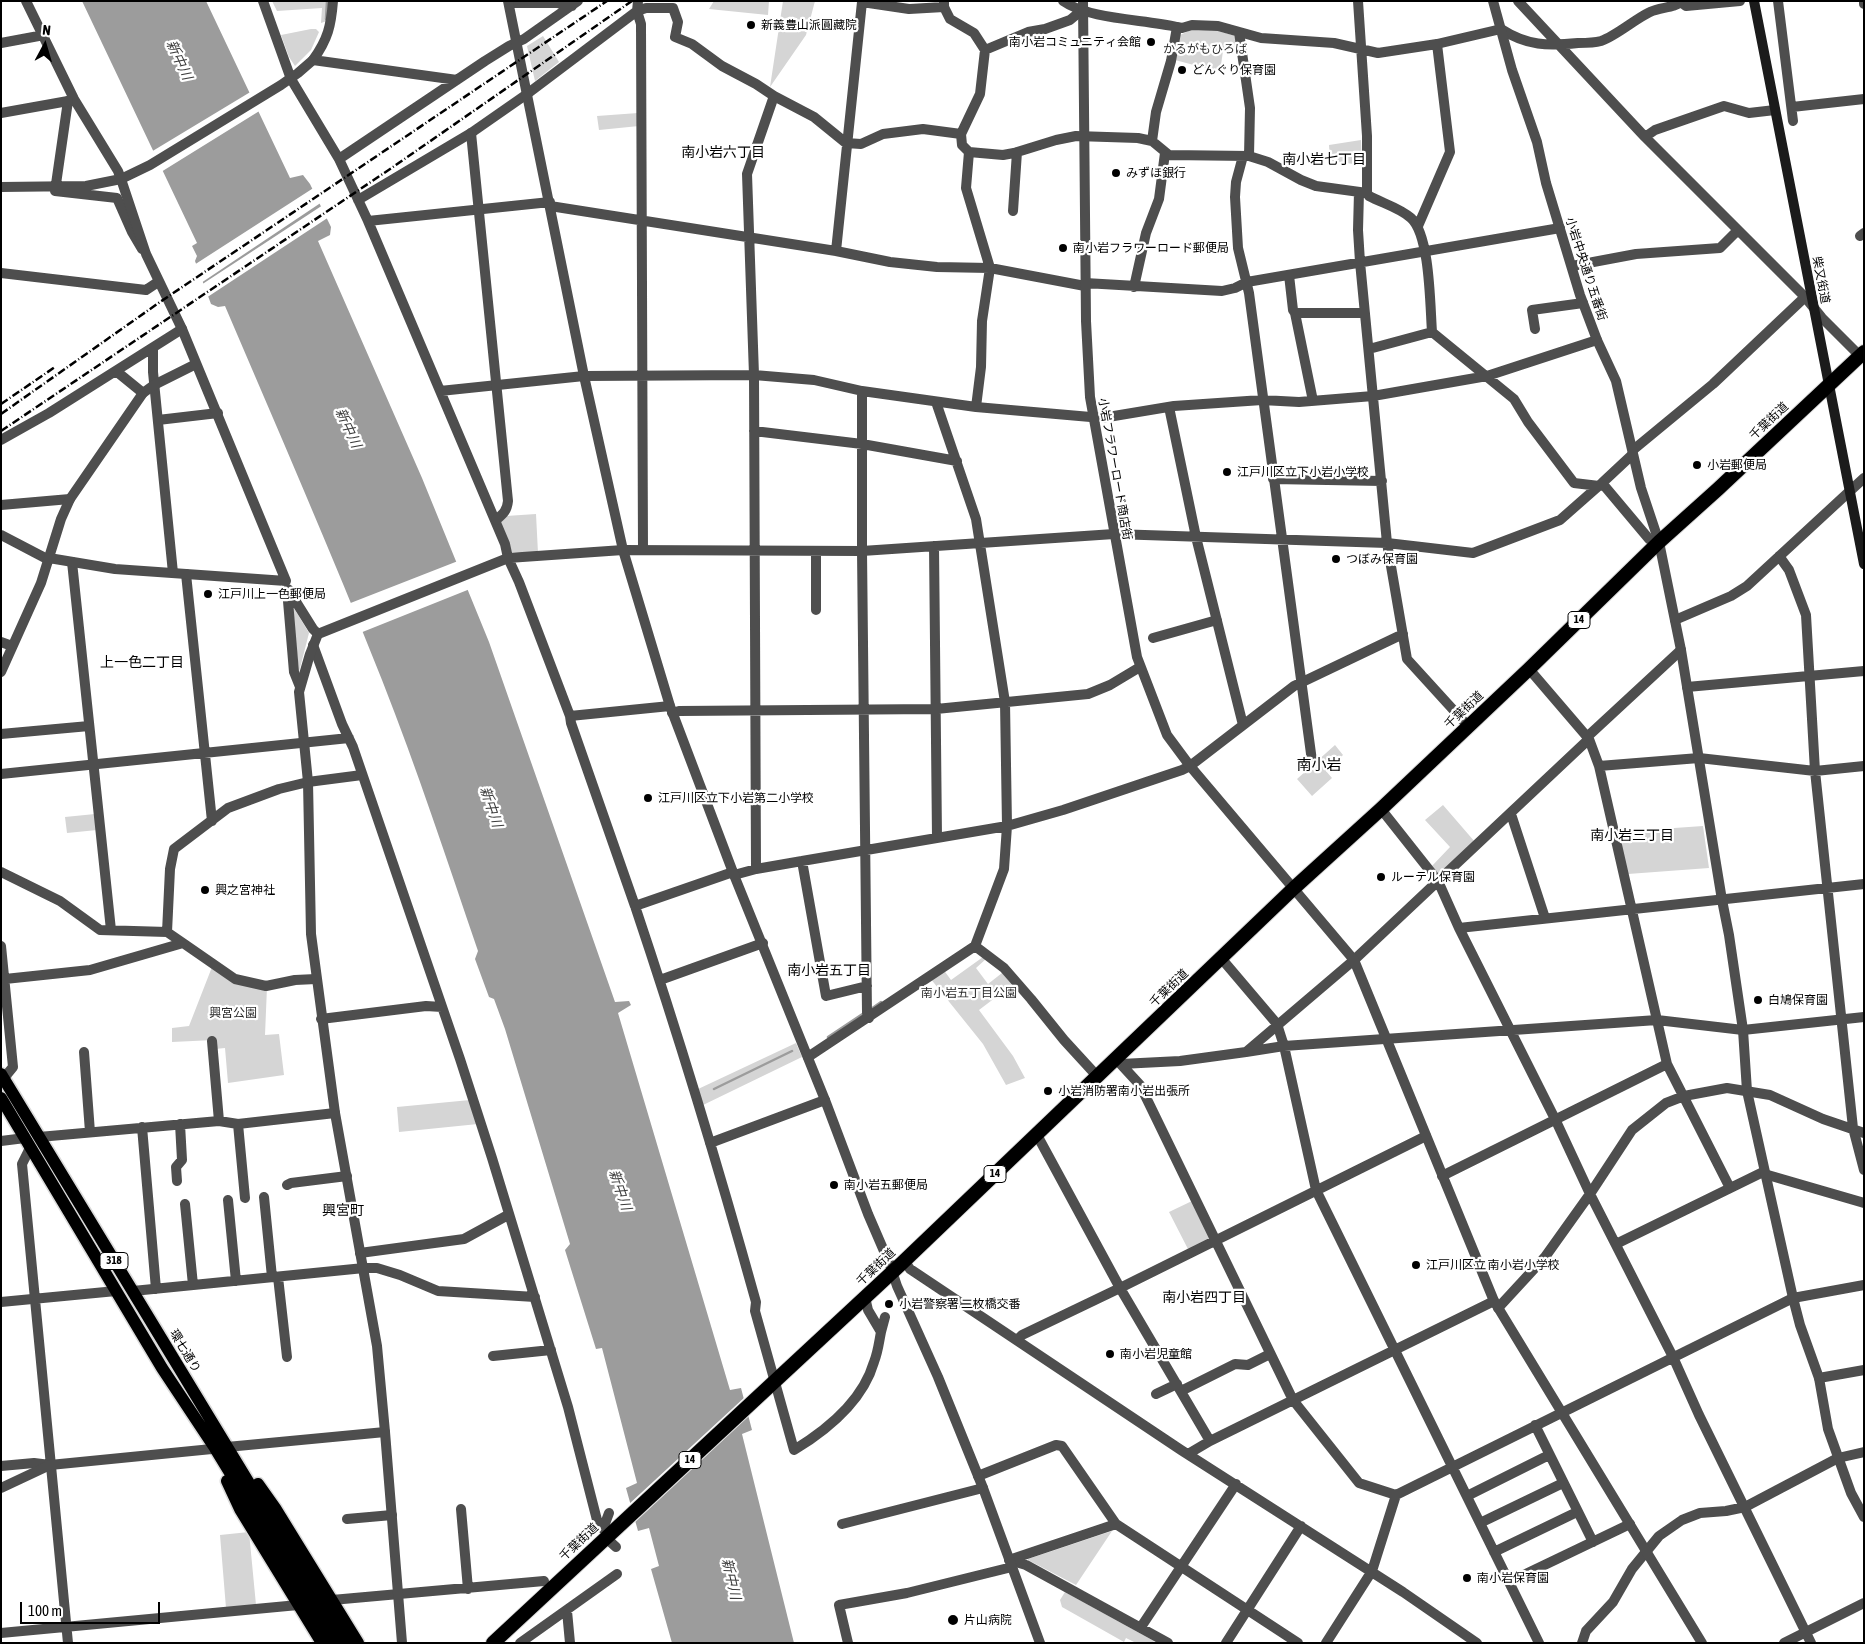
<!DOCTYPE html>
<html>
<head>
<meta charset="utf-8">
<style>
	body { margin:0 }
	#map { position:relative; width:1865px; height:1644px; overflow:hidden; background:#fff; font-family:"Asap Condensed",sans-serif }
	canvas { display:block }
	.frame { position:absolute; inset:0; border:2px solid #000; pointer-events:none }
	.north { position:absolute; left:20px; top:20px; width:50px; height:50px; -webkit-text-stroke:4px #fff; paint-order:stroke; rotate:6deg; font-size:14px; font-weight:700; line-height:20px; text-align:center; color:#000 }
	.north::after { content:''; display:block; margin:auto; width:18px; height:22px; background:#000; clip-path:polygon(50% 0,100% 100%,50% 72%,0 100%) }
	.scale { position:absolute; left:20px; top:1602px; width:140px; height:22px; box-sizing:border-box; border:2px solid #000; border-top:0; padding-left:6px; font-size:15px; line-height:18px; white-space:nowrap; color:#000; -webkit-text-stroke:4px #fff; paint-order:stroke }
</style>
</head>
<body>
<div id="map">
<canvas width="1865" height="1644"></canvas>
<div class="frame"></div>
<div class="north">N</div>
<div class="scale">100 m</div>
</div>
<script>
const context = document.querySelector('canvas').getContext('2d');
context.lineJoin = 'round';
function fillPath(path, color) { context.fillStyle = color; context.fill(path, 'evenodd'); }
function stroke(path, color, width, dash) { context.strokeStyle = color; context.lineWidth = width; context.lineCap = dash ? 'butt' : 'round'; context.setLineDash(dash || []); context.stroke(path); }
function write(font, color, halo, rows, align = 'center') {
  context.font = font + ' "Asap Condensed","Noto Sans JP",sans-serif'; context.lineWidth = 4.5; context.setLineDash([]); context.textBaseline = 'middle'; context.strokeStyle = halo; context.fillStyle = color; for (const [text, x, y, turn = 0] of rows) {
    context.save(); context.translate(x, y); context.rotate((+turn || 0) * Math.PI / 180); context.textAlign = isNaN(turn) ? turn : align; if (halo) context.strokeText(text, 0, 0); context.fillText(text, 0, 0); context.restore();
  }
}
const green = new Path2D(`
	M272 1H329L327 21 321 23 322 8 277 11Z
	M714 1H769L768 15 709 9Z
	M783 1H815L806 35 770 87Z
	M311 29H316L319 32 311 50 295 66 289 57 281 35Z
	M1193 29 1218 31 1236 36 1238 53 1223 51 1220 72 1175 60 1180 35Z
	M543 36 559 62 535 81 527 46Z
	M638 113 639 126 599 130 597 116Z
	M1361 140 1362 165 1330 161 1329 145Z
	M536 514 538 553 508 552 499 524 506 516Z
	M292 605 309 633 299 672Z
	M1335 745 1343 755 1326 771 1332 778 1312 796 1297 779Z
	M1443 805 1475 842 1438 875 1431 867 1450 847 1425 820Z
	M95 814 97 830 67 833 65 817Z
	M1703 826 1709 868 1628 874 1617 832Z
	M983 957 986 959 976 968 988 984 1002 973 1012 985 979 1010 1013 1056 1025 1078 1006 1085 983 1044 930 978 943 969 951 980Z
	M212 967 267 987 265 1035 279 1034 284 1075 228 1083 225 1048 215 1049 214 1040 172 1042V1028L189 1026Z
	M796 1043 802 1057 701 1106 696 1090Z
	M470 1100 478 1124 399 1132 397 1107Z
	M1192 1201 1211 1240 1189 1251 1169 1212Z
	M1112 1531 1076 1585 1028 1560V1559Z
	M249 1532 256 1605 226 1608 220 1535Z
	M1065 1592 1154 1641 1153 1643H1136L1126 1638 1124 1642 1062 1607 1060 1600Z`);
const water = new Path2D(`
	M82 1H206L290 178 303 175 310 184 331 227 330 235 318 241 422 478 489 642 615 1002 629 1001 631 1005 618 1013 730 1390 741 1388 752 1430 742 1434 794 1643H672L651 1569 659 1566 649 1528 638 1531 626 1488 637 1483 602 1348 596 1349 565 1250 570 1244 505 1029 494 999 489 997 475 959 478 951C447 860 417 769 382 680 332 554 278 430 225 306L218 307 211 304 195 261 197 256 192 246 197 243Z`);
const pier = new Path2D(`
	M252 91 261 110 161 172 151 152Z
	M315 187 322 202 201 283 194 265Z
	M323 205 329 217 206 298 201 285Z
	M458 561 470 589 360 633 348 604Z
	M746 1396 751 1414 633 1524 628 1505Z`);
const stream = new Path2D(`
	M326 19 327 1
	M871 1009 881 1002
	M828 1037 864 1013
	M714 1089 792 1051`);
const minor = new Path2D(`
	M263 1 291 79 339 159 368 221 550 202
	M333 1C331 26 328 39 313 60L457 80
	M638 1 637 11 641 24 643 550
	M944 1V7L950 19 974 33 985 50 980 94 961 134 962 145 969 152 966 188 990 268 982 321 981 367 976 407
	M1063 1C1090 20 1144 19 1177 27L1171 61 1156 112 1152 141
	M1358 1 1367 136V193
	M1518 1 1645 137 1805 297 1822 318 1860 356
	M1778 1 1793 121
	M1864 1V4
	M509 3H558L572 6
	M1682 3 1686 6 1740 1
	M1177 27 1182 28 1192 25 1218 26 1261 38 1334 43 1378 53 1437 44 1501 29C1527 46 1548 46 1578 43 1585 43 1594 43 1601 41 1616 36 1635 19 1650 12 1660 7 1675 8 1682 1
	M1239 32 1250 108 1249 156
	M1 43 44 35
	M985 50 1028 32 1045 29 1070 20 1082 10
	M74 99 68 101 55 191 117 198 132 232 142 249
	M1792 107 1864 99
	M1645 137 1655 130 1724 106 1749 113 1775 110
	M969 152 1003 155 1014 153 1056 140 1076 136 1138 138 1152 141 1169 155 1249 156 1268 162 1301 180 1316 186 1367 193 1369 196C1382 203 1400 208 1411 218 1430 235 1430 305 1432 332L1514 399 1528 422 1574 483 1599 486
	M1243 156 1236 182 1235 197 1238 248 1249 293 1312 761
	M339 159 485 61 509 46 524 39 578 1
	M1 187 86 186 121 179 118 171 74 99 26 1
	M1359 192 1358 230 1360 262 1387 543 1407 659 1468 726
	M358 200 471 133 527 94 637 11 646 8H673L678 22 675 37 692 44 722 66 756 84 774 96 814 117 846 143 861 144 883 134 923 129 961 134
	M550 206 836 251 890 262 937 267 990 268 1085 286
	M1013 211 1017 152
	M368 221 505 544 508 558 519 582 570 716 571 723 635 906 733 872
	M1418 226 1450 152 1437 44
	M1860 236 1864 233
	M836 251 862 2 909 9 944 7
	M1572 266 1636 254 1720 248 1738 230
	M1 273 146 290 158 282
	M1289 275 1293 310 1295 313H1365
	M1085 283 1222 291 1235 288 1247 282 1560 228
	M1134 287 1146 233 1159 199 1165 153
	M1295 313 1313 401
	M1535 329 1532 310 1583 303
	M153 349V372L173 573
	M1369 349 1432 332
	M116 371 143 393
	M440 391 584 376 754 375 814 380 862 391 976 407 1102 418 1174 406 1262 400 1299 402 1373 396 1487 376 1597 340
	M862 391V551L867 1013 869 1018
	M1169 407 1196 537 1243 725
	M158 420 218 413
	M754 431 862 444 957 461
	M1 440 49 413 182 329
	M1633 450 1713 384 1805 297
	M1273 479 1382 481
	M1602 483 1649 539 1659 542
	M1 505 70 499
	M1 535 49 560
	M934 546 937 838
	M1779 556 1789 570 1806 615 1815 771 1853 1128 1864 1170
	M508 558 623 550 862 551 1114 534 1387 543 1473 553 1560 520 1602 483 1633 454
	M72 562 111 930
	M186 574 212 821
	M288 589 313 629 318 634
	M289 590 288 601 294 672 300 687
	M816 610V551
	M1675 620 1731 596 1747 586 1864 478
	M1153 638 1217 620
	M1 642 12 646
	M313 645 342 724 353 747 460 1059 492 1158 568 1407 597 1520 609 1535
	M1529 669 1589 739 1599 766 1667 1064 1730 1188
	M1687 687 1864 671
	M672 713 679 711 936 709 1088 694 1110 685 1140 667
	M570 716 670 706
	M1 734 89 726
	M1587 737 1681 650
	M1599 766 1699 758 1815 771 1864 766
	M1 774 349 738
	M1381 809 1438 881 1459 928 1556 1121 1590 1194 1673 1357 1699 1415 1811 1643
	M1511 814 1545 918
	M802 861 826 996 867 986
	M756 869 754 375 747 174 774 96
	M1 872 60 901 100 930 167 932 183 943
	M734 875 756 869 802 861 1007 826 1063 810 1182 770 1190 766 1294 686 1403 634
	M635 906C679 1037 719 1169 756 1302L755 1311 794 1450C827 1430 863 1400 874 1362 878 1352 879 1342 881 1332L868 1310 865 1297
	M1459 928 1864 884
	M167 932 170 869 174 849 228 808 279 789 308 782 362 775
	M1 946 13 1067 4 1078
	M975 946 1004 968 1031 999 1064 1040 1097 1076
	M1221 958 1277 1024 1284 1046 1316 1190 1539 1643
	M5 979 90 970 183 943 235 979 266 986 295 980 316 979
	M660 980 763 943
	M321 1019 426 1006 442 1007
	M212 1041 219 1121
	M84 1052 90 1132
	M1246 1052 1284 1046 1657 1020 1743 1030 1864 1017
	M808 1057 975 946 1004 869 1007 826 1005 702 976 519 936 402
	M1117 1060 1140 1085 1293 1400 1359 1483 1396 1495
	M1121 1064 1180 1061 1246 1052 1354 960 1589 739
	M238 1124 245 1198
	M142 1127 156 1289
	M1037 1135 1120 1288 1210 1441
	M39 1137 219 1121 238 1124 335 1113
	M1 1141 25 1138
	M710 1143 825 1100
	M30 1148 22 1164 68 1643
	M1442 1176 1667 1064
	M177 1181 176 1167 182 1160 180 1124
	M287 1185 291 1183 347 1176
	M264 1197 272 1277
	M228 1200 236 1281
	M185 1204 193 1285
	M1616 1244 1761 1173 1864 1203
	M360 1253 464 1239 508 1215
	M904 1261 910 1269 1181 1450 1403 1592 1477 1643
	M278 1277 287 1357
	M133 1291 364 1268H377L400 1275 438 1291 535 1297
	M1 1302 116 1291
	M1498 1308 1545 1257 1590 1194 1632 1130 1666 1103 1684 1096 1727 1088 1770 1095 1823 1119 1864 1133
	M881 1332 885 1317
	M1017 1340 1022 1335 1120 1288 1426 1136
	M493 1356 551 1350
	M1819 1378 1864 1370
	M1181 1391 1235 1364 1248 1365 1270 1354
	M1156 1394 1177 1384
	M1535 1425 1593 1542
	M227 1447 385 1432
	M1188 1454 1210 1441 1494 1301
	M1 1466 34 1463 50 1465
	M978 1476 1056 1445 1062 1446 1116 1524 1298 1643
	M1467 1496 1549 1455
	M461 1509 468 1589
	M347 1519 392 1515
	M1480 1523 1563 1483
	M842 1524 983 1488
	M603 1529 609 1513
	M606 1538 616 1547
	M1494 1552 1577 1512
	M1009 1560 1026 1565 1168 1643
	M1009 1560 1116 1524
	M1509 1582 1630 1524
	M332 1600 544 1581
	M567 1611 570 1643
	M1141 1627 1236 1484
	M1 1633 298 1605
	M520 1643 617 1574
	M848 1643 839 1605 907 1593 1012 1567
	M1226 1643 1301 1526
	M1326 1643 1372 1571 1396 1495 1793 1298 1864 1285
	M1582 1643 1586 1631 1613 1602 1632 1569 1659 1536 1682 1520 1700 1513 1726 1511 1745 1507 1838 1458 1864 1452
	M1784 1643 1864 1603`);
const tertiary = new Path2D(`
	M508 1 584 376 623 550 670 706 734 875 825 1100 868 1214 890 1265 897 1286 938 1377 983 1488 1040 1643
	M1083 1 1086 321 1090 397 1137 657 1167 735 1190 766 1354 960 1494 1301 1702 1643
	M1493 1 1512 70 1537 142 1546 183 1580 295 1597 340 1616 381 1641 488 1659 542 1681 650 1722 900 1729 935 1743 1030 1747 1091 1793 1298 1800 1325 1819 1378 1828 1429 1851 1493 1864 1517
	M1 113 68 101
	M471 133 508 501C507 511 503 514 496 520
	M49 558 115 569 286 581 182 329 146 254 121 179 150 165 281 85 298 73 313 60
	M1 672 41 583 61 519 70 499 143 393 154 385 196 364
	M1 1488 50 1465 222 1448
	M402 1643 385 1432 377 1346 335 1113 311 934 308 782 299 692 310 654 318 634 508 558`);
const secondary = new Path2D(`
	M1754 1 1864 564`);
const primary = new Path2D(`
	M1 1074 346 1643
	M1 1098 162 1368 215 1448 334 1643
	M227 1481 240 1509 322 1643
	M258 1484 275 1508 358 1643`);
const trunk = new Path2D(`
	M493 1643 901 1264 1294 888 1381 809 1529 669 1659 542 1718 489 1864 352`);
const rail = new Path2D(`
	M1 404 55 367
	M1 414 160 302 607 1
	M1 431 393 167 632 1`);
const markers = [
	[751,25,5,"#000"],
	[1151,42,5,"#000"],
	[1182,70,5,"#000"],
	[1116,173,5,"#000"],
	[1063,248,5,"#000"],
	[1697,465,5,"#000"],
	[1227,472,5,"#000"],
	[1336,559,5,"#000"],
	[208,594,5,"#000"],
	[648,798,5,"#000"],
	[1381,877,5,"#000"],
	[205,890,5,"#000"],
	[1758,1000,5,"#000"],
	[1048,1091,5,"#000"],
	[834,1185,5,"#000"],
	[1416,1265,5,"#000"],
	[889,1304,5,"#000"],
	[1110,1354,5,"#000"],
	[1467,1578,5,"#000"],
	[953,1620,6,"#000"]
];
const shields = [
	[1579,620,22],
	[995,1174,22],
	[114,1261,28],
	[690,1460,22]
];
const shieldNames = [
	["14",1579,620],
	["14",995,1174],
	["318",114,1261],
	["14",690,1460]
];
const poiNames = [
	["新義豊山派圓藏院",761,25],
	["南小岩コミュニティ会館",1141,42,"right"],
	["どんぐり保育園",1192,70],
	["みずほ銀行",1126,173],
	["南小岩フラワーロード郵便局",1073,248],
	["小岩郵便局",1707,465],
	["江戸川区立下小岩小学校",1237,472],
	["つぼみ保育園",1346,559],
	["江戸川上一色郵便局",218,594],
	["江戸川区立下小岩第二小学校",658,798],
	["ルーテル保育園",1391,877],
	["興之宮神社",215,890],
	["白鳩保育園",1768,1000],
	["小岩消防署南小岩出張所",1058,1091],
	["南小岩五郵便局",844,1185],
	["江戸川区立 南小岩小学校",1426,1265],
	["小岩警察署 二枚橋交番",899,1304],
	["南小岩児童館",1120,1354],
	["南小岩保育園",1477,1578],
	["片山病院",964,1620]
];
const parkNames = [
	["かるがもひろば",1205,49],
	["南小岩五丁目公園",969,993],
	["興宮公園",233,1013]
];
const streetNames = [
	["小岩中央通り五番街",1586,269,72],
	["柴又街道",1821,280,79],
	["千葉街道",1769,421,-43],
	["小岩フラワーロード商店街",1115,469,80],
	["千葉街道",1464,710,-43],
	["千葉街道",1169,988,-44],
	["千葉街道",876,1267,-43],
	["環七通り",185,1351,59],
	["千葉街道",579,1542,-43]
];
const waterNames = [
	["新中川",179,60,65],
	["新中川",348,428,65],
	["新中川",491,807,71],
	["新中川",620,1190,71],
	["新中川",731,1579,77]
];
const neighbourhoodNames = [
	["南小岩六丁目",723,153],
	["南小岩七丁目",1324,160],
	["上一色二丁目",142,663],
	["南小岩三丁目",1632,836],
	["南小岩五丁目",829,971],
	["興宮町",343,1211],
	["南小岩四丁目",1204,1298]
];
const quarterNames = [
	["南小岩",1319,765]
];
fillPath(green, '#d5d5d5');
fillPath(water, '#9c9c9c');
fillPath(pier, '#fff');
stroke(stream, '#9c9c9c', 2.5);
stroke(primary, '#dbdbdb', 15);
stroke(trunk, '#dbdbdb', 16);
stroke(minor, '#4e4e4e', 10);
stroke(tertiary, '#4e4e4e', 10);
stroke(secondary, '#1b1b1b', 10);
stroke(primary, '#000', 12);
stroke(trunk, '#000', 14);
stroke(rail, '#000', 2.5, [8, 2.5, 1, 2.5]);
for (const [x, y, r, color] of markers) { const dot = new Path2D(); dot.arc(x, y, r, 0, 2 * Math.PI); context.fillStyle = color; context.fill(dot); stroke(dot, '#fff', 2); }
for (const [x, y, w] of shields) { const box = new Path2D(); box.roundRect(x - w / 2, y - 8.5, w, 17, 4); context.fillStyle = '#fff'; context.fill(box); stroke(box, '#000', 1); }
write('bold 11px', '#000', null, shieldNames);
write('12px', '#000', '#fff', poiNames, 'left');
write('12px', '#2c2c2c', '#fff', parkNames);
write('12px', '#000', '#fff', streetNames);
write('italic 14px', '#3d3d3d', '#fff', waterNames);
write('14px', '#000', '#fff', neighbourhoodNames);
write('15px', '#000', '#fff', quarterNames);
</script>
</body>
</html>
